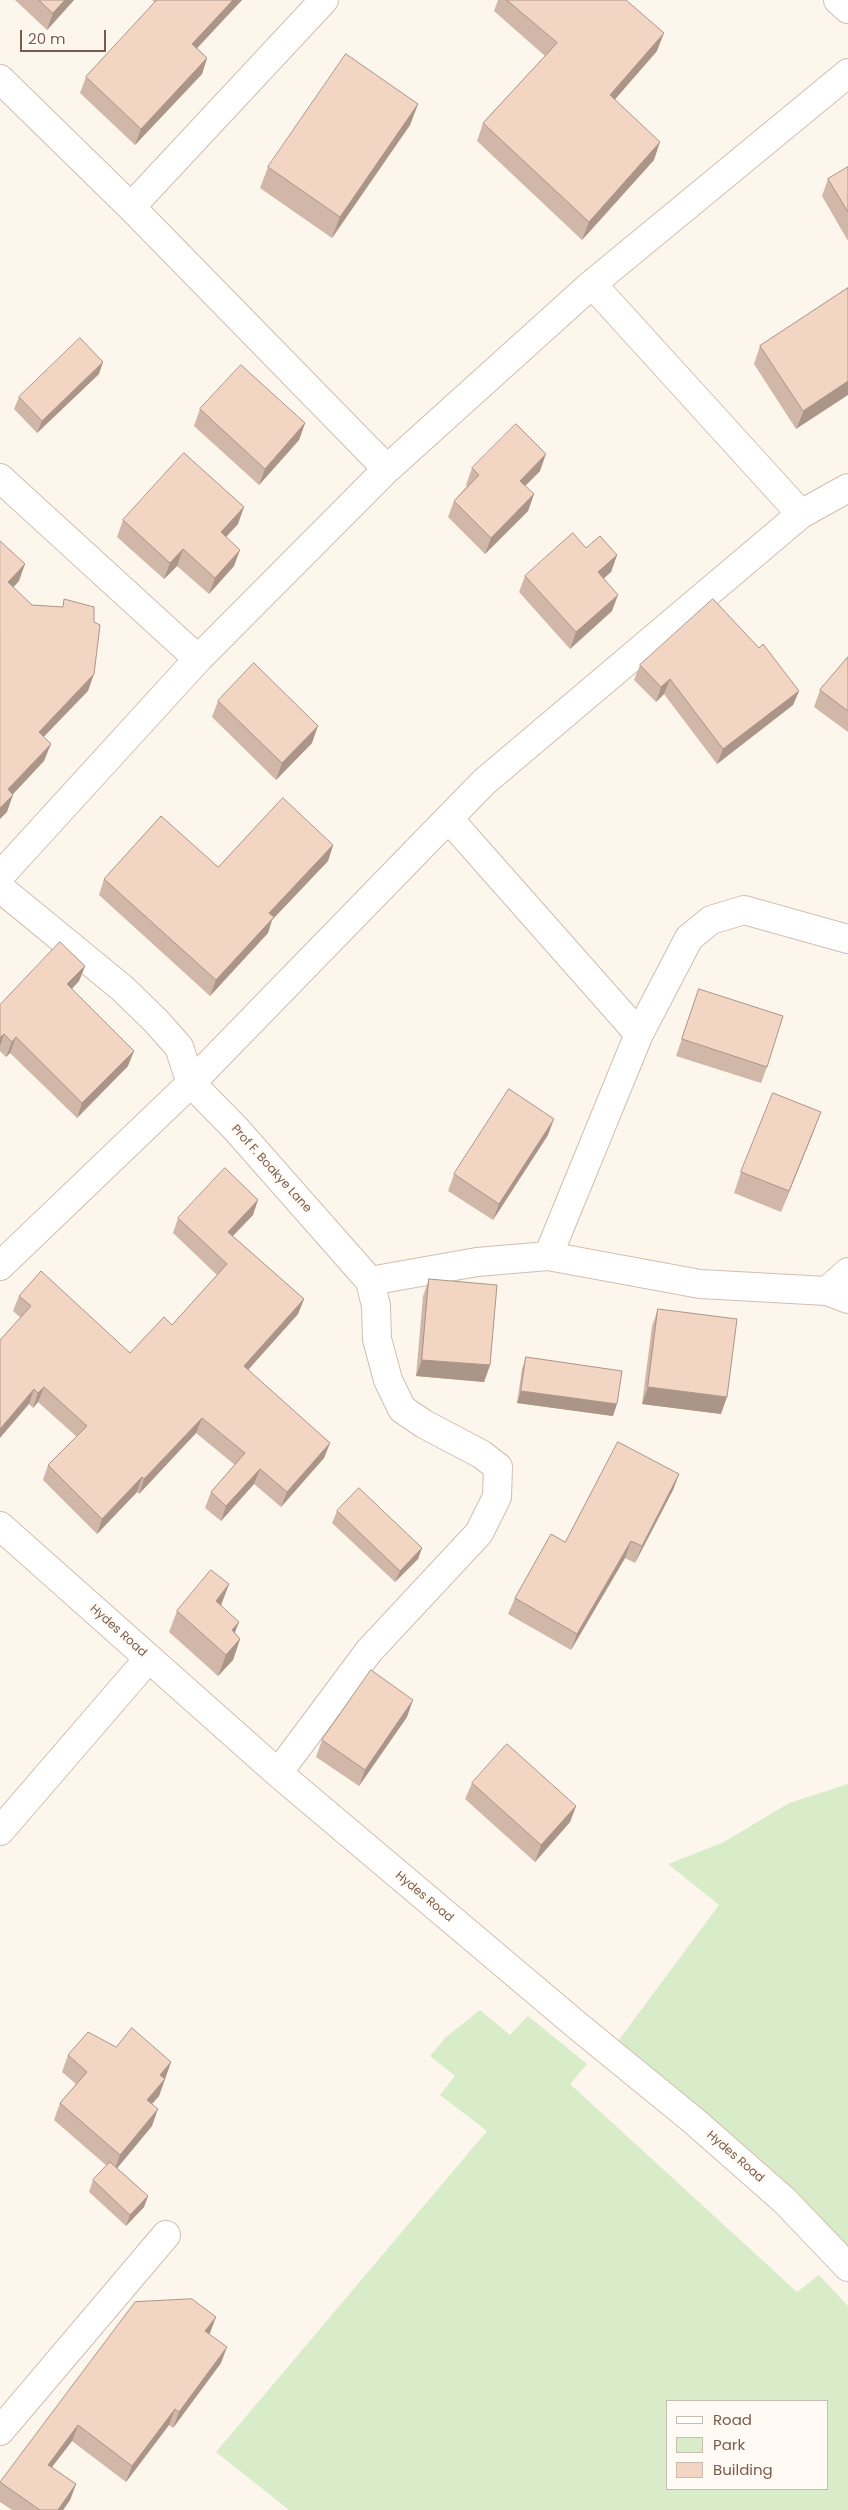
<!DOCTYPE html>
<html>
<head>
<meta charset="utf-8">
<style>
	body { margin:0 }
	#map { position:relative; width:848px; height:2510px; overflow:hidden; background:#fdf6ec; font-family:Poppins,sans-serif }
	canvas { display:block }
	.legend { position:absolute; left:666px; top:2400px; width:162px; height:90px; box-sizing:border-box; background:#fffaf3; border:1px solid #cabbb1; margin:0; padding:6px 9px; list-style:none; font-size:15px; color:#7a5c4d }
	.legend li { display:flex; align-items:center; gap:10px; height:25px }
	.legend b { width:25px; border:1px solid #cabbb1 }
	.scale { position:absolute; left:20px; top:30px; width:86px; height:22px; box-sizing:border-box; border:2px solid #7a5c4d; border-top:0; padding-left:6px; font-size:15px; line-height:18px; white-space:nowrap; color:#7a5c4d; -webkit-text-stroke:4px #fffaf3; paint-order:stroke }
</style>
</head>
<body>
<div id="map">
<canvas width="848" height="2510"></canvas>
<ul class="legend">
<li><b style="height:6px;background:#fff"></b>Road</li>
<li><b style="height:14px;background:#d8ecc9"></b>Park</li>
<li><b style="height:14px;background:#f3d5c3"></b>Building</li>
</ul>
<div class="scale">20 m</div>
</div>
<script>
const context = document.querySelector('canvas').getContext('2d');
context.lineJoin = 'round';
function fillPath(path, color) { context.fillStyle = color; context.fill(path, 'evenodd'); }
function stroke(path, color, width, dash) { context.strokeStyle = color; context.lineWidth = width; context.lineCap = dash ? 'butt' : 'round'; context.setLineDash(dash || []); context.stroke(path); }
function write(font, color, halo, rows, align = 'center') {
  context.font = font + ' Poppins,sans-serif'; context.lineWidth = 4; context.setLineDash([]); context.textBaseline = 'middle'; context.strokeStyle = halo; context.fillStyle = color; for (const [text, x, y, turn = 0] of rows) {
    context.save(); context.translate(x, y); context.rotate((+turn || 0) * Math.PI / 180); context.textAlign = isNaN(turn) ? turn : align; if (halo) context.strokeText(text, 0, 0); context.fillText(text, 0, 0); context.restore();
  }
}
const green = new Path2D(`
	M848 1784V2246L847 2247 618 2041 719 1905 668 1864 724 1842 789 1803Z
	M480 2010 510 2035 528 2016 587 2064 570 2084 797 2292 819 2275 848 2306V2510H289L216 2452 487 2131 440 2095 455 2076 430 2056 446 2037ZM667 2401H827V2489H667Z`);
const minor = new Path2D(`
	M838 0 848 9
	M0 79 131 207 387 469
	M131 207 324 0
	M592 284 801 514
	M0 478 198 659
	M449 819 639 1034
	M0 876 198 659 387 469 592 284 848 73
	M0 888 122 988 156 1021 179 1047 191 1083 236 1129 370 1281 376 1306 377 1339 388 1380 402 1409 424 1424 481 1454 498 1467 497 1497 479 1533 369 1651 278 1773
	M548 1256 639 1034 689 938 711 920 744 910 848 939
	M0 1266 191 1083 484 782 801 514 848 488
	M370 1281 477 1262 548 1256 700 1284 827 1291 848 1299
	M827 1291 848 1272
	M0 1526 278 1773 579 2027 694 2121 785 2201 848 2267
	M0 1831 149 1658
	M0 2431 166 2235`);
const wall = new Path2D(`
	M15 0H74L47 30Z
	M152 0H242L197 48 207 58 202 74 135 145 80 93 86 77 155 3Z
	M498 0H626L657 51 615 99 654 160 582 240 477 141 483 123 545 56 494 11Z
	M418 104 410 125 332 238 260 188 268 167Z
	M848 167V241L822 196 828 179Z
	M848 288 796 429 754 364 760 346Z
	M99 374 37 433 14 409 19 397Z
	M200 409 305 423 299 440 259 485 194 426Z
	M472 468 540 471 525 486 534 494 528 511 485 554 448 517 454 501 467 486 466 485Z
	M123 520 238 524 226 537 234 566 209 594 177 566 164 579 117 537Z
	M586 548 617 555 611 572 603 578 612 611 570 649 519 592 525 576Z
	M848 657V732L814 707 820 690Z
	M640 665 799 691 793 705 717 764 664 694 656 702 634 680Z
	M218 701 312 743 276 780 212 717Z
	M333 845 328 861 272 920 268 933 210 996 99 895 104 879 218 867Z
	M85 966 79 981 72 989 128 1066 77 1118 10 1053 6 1057 0 1051V1005Z
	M699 989 767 1067 761 1083 676 1056Z
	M813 1133 781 1212 734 1193 741 1172Z
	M548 1135 493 1220 448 1191 454 1174Z
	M253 1215 233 1236 304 1299 298 1314 248 1370 330 1443 324 1458 281 1507 254 1484 221 1521 205 1508 211 1492 235 1465 196 1433 139 1494 137 1492 97 1534 43 1480 48 1465 77 1437 38 1402 33 1408 29 1404 21 1318 13 1311 19 1296 130 1353 172 1325 217 1275 173 1233 178 1218Z
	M429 1279 490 1365 484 1382 416 1376 423 1296Z
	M658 1309 721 1414 642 1404 652 1326Z
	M526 1357 613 1416 517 1403 522 1369Z
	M679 1474 673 1490 635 1563 625 1558 571 1650 508 1614 515 1598 565 1542Z
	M337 1511 422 1548 418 1559 395 1582 332 1523Z
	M229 1584 221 1605 235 1633 240 1639 233 1660 218 1676 169 1632 177 1611Z
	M407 1717 359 1786 316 1757 322 1740Z
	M472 1783 576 1806 570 1822 535 1862 465 1799Z
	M116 2047 171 2062 159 2096 152 2104V2126L117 2168 148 2196 144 2207 126 2226 89 2192 93 2180 107 2166 54 2120 60 2103 76 2084 62 2072 68 2055Z
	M216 2317 209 2334 221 2363 173 2428 169 2425 126 2482 72 2441 52 2467 76 2484 70 2500 63 2510H12L0 2502V2482Z`);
const shadedWall = new Path2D(`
	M65 0H74L47 30 53 13Z
	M233 0H242L186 60 192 44Z
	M664 33 657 51 604 112 610 95Z
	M207 58 202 74 135 145 141 129Z
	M418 104 410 125 332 238 340 217Z
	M660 142 654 160 582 240 589 222Z
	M103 362 99 374 37 433 42 421Z
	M848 381V395L796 429 803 411Z
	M305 423 299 440 259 485 265 469Z
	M546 454 540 471 514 497 520 481Z
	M534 494 528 511 485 554 491 538Z
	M244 507 238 524 215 549 221 532Z
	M183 549 177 566 164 579 170 563Z
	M240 550 234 566 209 594 215 578Z
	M617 555 611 572 592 589 598 572Z
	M25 564 19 581 2 600 8 582Z
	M618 595 612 611 570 649 576 632Z
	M94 674 88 691 32 749 39 732Z
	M670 679 664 694 656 702 661 687Z
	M799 691 793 705 717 764 723 749Z
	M318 726 312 743 276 780 282 763Z
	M51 744 44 761 2 806 8 789Z
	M13 795 7 812 0 819V808Z
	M333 845 328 861 272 920 268 933 210 996 216 980 269 913Z
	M85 966 79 981 62 999 67 984Z
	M4 1034 0 1046V1038Z
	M16 1037 10 1053 6 1057 12 1042Z
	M134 1051 128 1066 77 1118 82 1103Z
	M821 1112 813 1133 781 1212 789 1191Z
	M554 1119 548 1135 493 1220 499 1204Z
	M258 1200 253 1215 222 1247 228 1232Z
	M304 1299 298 1314 238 1381 244 1366Z
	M422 1360 490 1365 484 1382 416 1376Z
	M44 1387 38 1402 33 1408 38 1393Z
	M648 1387 727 1397 721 1414 642 1404Z
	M34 1389 29 1404 0 1438V1429Z
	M521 1391 617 1404 613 1416 517 1403Z
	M202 1418 196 1433 139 1494 144 1479Z
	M330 1443 324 1458 281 1507 287 1492Z
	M260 1469 254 1484 221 1521 226 1506Z
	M679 1474 673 1490 635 1563 642 1546Z
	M142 1477 137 1492 97 1534 102 1519Z
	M631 1541 625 1558 571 1650 577 1634Z
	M422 1548 418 1559 395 1582 400 1571Z
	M229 1584 221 1605 216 1601Z
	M239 1622 231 1643 232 1630Z
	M240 1639 233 1660 218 1676 226 1655Z
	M413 1700 407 1717 359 1786 365 1770Z
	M576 1806 570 1822 535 1862 541 1845Z
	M171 2062 159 2096 141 2116 147 2100 160 2075Z
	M158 2109 152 2126 114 2172 120 2155Z
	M148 2196 144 2207 126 2226 130 2215Z
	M216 2317 210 2333 199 2347 205 2331Z
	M227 2347 221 2363 173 2428 179 2412Z
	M175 2409 169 2425 126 2482 132 2466Z
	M78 2425 72 2441 42 2480 48 2465Z
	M76 2484 70 2500 63 2510H58Z`);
const building = new Path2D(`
	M39 0H65L53 13Z
	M157 0H233L192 44 207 58 141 129 86 77Z
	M507 0H626L664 33 610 95 660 142 589 222 483 123 557 43Z
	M346 54 418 104 340 217 268 167Z
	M848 167V212L828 179Z
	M848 288V381L803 411 760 346Z
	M80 338 103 362 42 421 19 397Z
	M241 365 305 423 265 469 200 409Z
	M516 424 546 454 520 481 534 494 491 538 454 501 479 475 472 468Z
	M184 453 244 507 221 532 240 550 215 578 183 549 170 563 123 520Z
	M573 533 586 548 600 536 617 555 598 572 618 595 576 632 525 576Z
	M0 541 25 564 8 582 32 605 63 607 64 599 94 607V622L100 625 94 674 39 732 51 744 8 789 13 795 0 808Z
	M713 599 759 648 763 644 799 691 723 749 670 679 661 687 640 665Z
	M848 657V711L820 690Z
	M254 663 318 726 282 763 218 701Z
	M283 798 333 845 269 913 274 917 216 980 104 879 161 816 218 867Z
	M60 942 85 966 67 984 134 1051 82 1103 16 1037 12 1042 4 1034 0 1038V1005Z
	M699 989 783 1016 767 1067 682 1039Z
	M509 1089 554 1119 499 1204 454 1174Z
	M773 1093 821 1112 789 1191 741 1172Z
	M225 1168 258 1200 228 1232 304 1299 244 1366 330 1443 287 1492 260 1469 226 1506 211 1492 245 1453 202 1418 144 1479 142 1477 102 1519 48 1465 87 1426 44 1387 38 1393 34 1389 0 1429V1340L31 1306 19 1296 41 1271 130 1353 164 1317 172 1325 227 1264 178 1218Z
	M429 1279 497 1285 490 1365 422 1360Z
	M658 1309 737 1319 727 1397 648 1387Z
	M526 1357 622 1371 617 1404 521 1391Z
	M618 1442 679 1474 642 1546 631 1541 577 1634 515 1598 551 1534 565 1542Z
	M359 1488 422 1548 400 1571 337 1511Z
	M211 1570 229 1584 216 1601 239 1622 232 1630 240 1639 226 1655 177 1611Z
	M371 1670 413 1700 365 1770 322 1740Z
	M507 1744 576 1806 541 1845 472 1783Z
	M132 2028 171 2062 160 2075 165 2079 147 2100 158 2109 120 2155 60 2103 87 2072 68 2055 88 2032 116 2047Z
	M110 2162 148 2196 130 2215 93 2180Z
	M192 2299 216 2317 205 2331 227 2347 179 2412 175 2409 132 2466 78 2425 48 2465 76 2484 58 2510H40L0 2482 135 2302Z`);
const streetNames = [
	["Prof F. Boakye Lane",271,1169,48],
	["Hydes Road",118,1631,42],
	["Hydes Road",424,1897,40],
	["Hydes Road",735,2157,41]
];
fillPath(green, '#d8ecc9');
stroke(minor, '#d1beb0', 30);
stroke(minor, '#fff', 28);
fillPath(wall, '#d1b7a8');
fillPath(shadedWall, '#aa9588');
fillPath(building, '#f3d5c3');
stroke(building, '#aa9588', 1);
write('12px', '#7a5c4d', '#fffaf3', streetNames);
</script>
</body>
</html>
